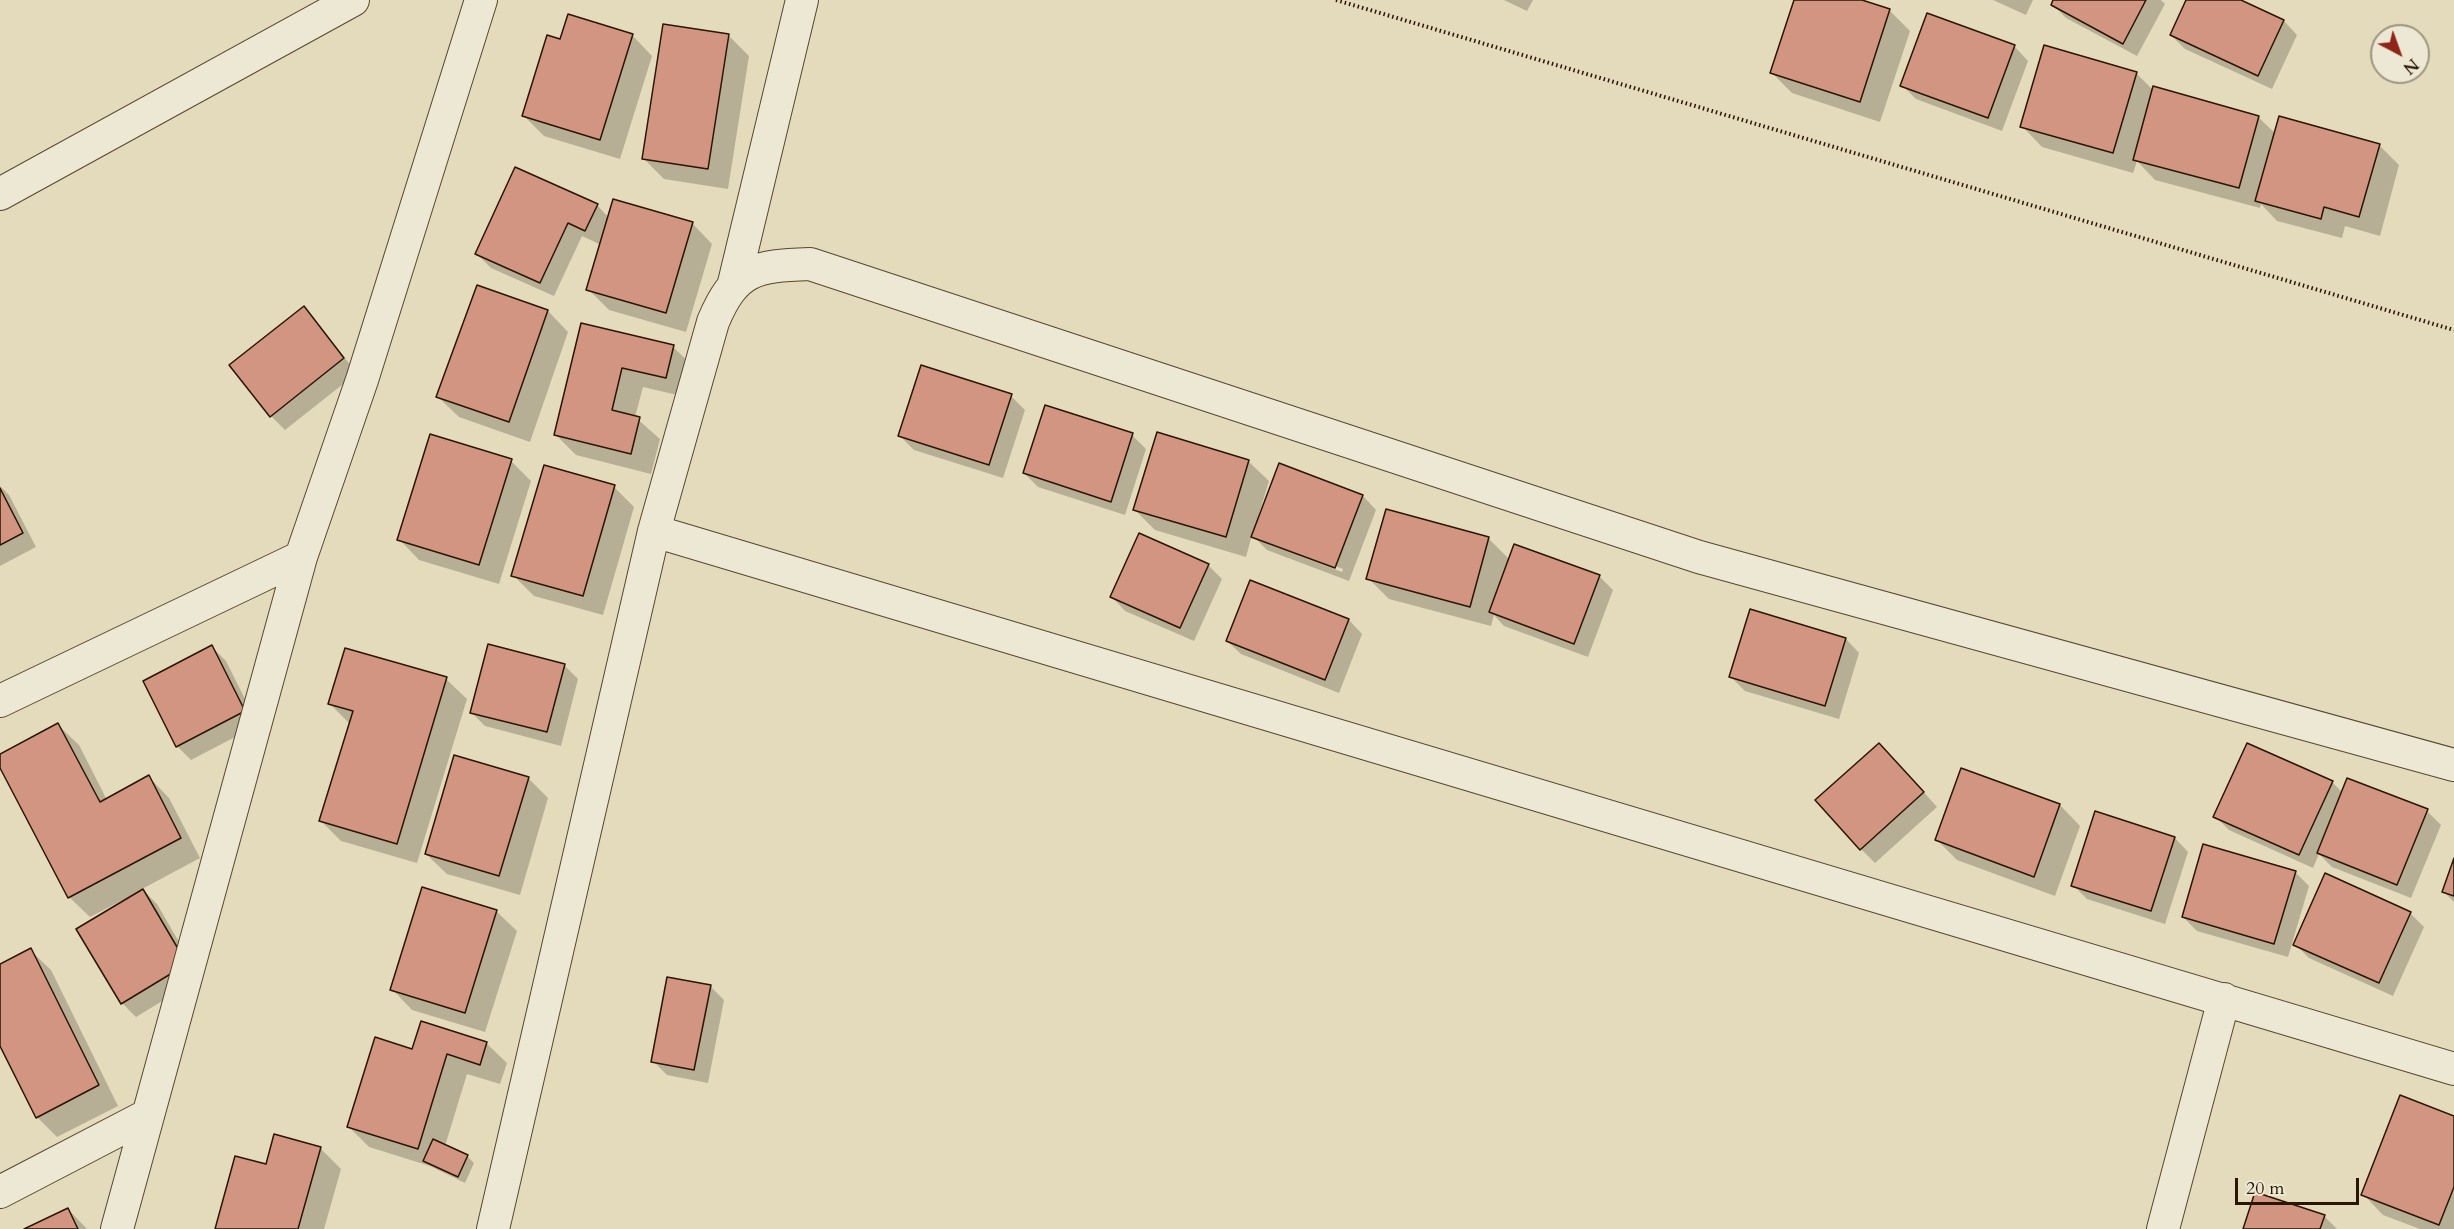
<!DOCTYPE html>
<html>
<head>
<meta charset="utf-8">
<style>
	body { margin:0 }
	#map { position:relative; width:2454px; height:1229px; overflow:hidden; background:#e4dbbc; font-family:Cardo,serif }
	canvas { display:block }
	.north { position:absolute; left:2370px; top:24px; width:60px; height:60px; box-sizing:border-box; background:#ede8d3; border:2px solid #9f947f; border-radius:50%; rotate:139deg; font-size:16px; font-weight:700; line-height:24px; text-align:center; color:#2a1500 }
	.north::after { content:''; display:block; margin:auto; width:21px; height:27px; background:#8f2418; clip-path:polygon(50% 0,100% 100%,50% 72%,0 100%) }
	.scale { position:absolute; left:2235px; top:1178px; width:124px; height:27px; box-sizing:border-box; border:3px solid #2a1500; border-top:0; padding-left:8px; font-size:18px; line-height:21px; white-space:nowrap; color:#2a1500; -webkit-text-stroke:4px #ede8d3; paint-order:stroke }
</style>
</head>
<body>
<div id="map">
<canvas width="2454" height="1229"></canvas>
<div class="north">N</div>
<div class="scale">20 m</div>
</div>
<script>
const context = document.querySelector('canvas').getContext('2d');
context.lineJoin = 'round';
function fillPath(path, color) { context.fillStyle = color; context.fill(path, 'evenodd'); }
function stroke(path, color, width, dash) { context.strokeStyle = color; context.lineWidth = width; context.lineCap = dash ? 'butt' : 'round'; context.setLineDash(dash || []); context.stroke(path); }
const shadow = new Path2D(`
	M1504 0H1533L1527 11Z
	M1796 0H1857L1890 11 1910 31 1880 122 1792 93 1772 73Z
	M1993 0H2033L2026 15Z
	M2055 0H2161L2165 4 2137 56 2066 18 2052 4Z
	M2188 0H2238L2284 21 2297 35 2272 89 2185 49 2171 35Z
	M1928 15 2015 47 2028 61 2002 131 1916 99 1902 85Z
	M632 35 652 56 620 159 544 136 523 115 561 41Z
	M728 35 749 56 728 189 664 179 643 158Z
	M2136 73 2154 91 2258 117 2276 134 2379 145 2399 165 2380 236 2345 226 2342 238 2277 221 2261 204 2260 208 2155 180 2137 161 2133 173 2042 147 2022 126Z
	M597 205 609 218 692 223 712 244 686 332 609 310 588 289 601 245 582 236 554 296 491 268 477 254Z
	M477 287 548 311 568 332 530 442 459 417 438 397Z
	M304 308 357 373 285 430 271 416Z
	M582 325 673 347 694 367 686 397 643 387 635 417 660 439 651 474 576 455 556 435Z
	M1011 396 1025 410 1003 478 914 450 900 436Z
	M1132 435 1146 449 1125 515 1038 487 1024 473Z
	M511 461 531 481 499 584 419 560 399 539Z
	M1248 461 1269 481 1258 517 1363 496 1376 510 1349 581 1267 550 1252 535 1246 557 1155 530 1134 509ZM1268 541 1343 569 1342 572 1268 544Z
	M0 486 9 495 36 547 0 566Z
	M614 487 634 507 603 615 534 596 513 575Z
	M1387 511 1489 539 1510 560 1599 576 1613 590 1588 657 1504 626 1494 615 1491 626 1389 599 1368 578Z
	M1139 535 1208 565 1222 579 1194 641 1125 611 1112 597Z
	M1349 620 1362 634 1339 693 1241 654 1227 641Z
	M1846 639 1859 653 1839 719 1745 691 1731 677Z
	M212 647 226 661 258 725 191 760 177 746Z
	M564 665 578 679 561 746 485 726 472 713Z
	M446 679 467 699 417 863 341 841 321 821 350 724 329 703Z
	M58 725 79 745 107 800 149 777 169 798 200 858 142 889 157 904 200 978 136 1017 122 1003 124 902 123 900 90 917 69 897 0 765V756Z
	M1893 758 1937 807 1875 863 1861 849Z
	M1962 770 2060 805 2080 826 2055 896 1957 860 1937 840Z
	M528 778 548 798 520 895 447 874 426 854Z
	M2332 782 2343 793 2427 811 2441 825 2411 898 2332 867 2319 854 2313 868 2229 830 2215 816Z
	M2175 838 2188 852 2165 924 2087 899 2073 885Z
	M2454 863V902L2444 892Z
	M2295 872 2309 886 2288 957 2197 931 2183 917Z
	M496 911 517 931 485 1032 412 1010 392 989Z
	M2410 913 2424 927 2393 996 2309 958 2295 944Z
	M30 950 51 970 118 1106 57 1137 37 1117 0 1043V966Z
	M710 986 724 1000 708 1083 667 1075 653 1061Z
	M486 1043 507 1063 500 1084 467 1074 445 1146 467 1156 474 1163 465 1183 430 1166 369 1147 348 1126 413 1051Z
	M2454 1117V1229H2420L2383 1215 2363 1194Z
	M320 1148 341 1169 324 1229H216Z
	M68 1209 87 1229H27Z
	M2324 1216 2337 1229H2245Z`);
const building = new Path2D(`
	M1794 0H1862L1890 9 1860 102 1770 73Z
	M2053 0H2146L2123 44 2051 5Z
	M2186 0H2241L2284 20 2258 76 2170 35Z
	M1927 13 2015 45 1988 118 1900 86Z
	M568 14 633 34 600 140 522 116 547 35 560 39Z
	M663 24 729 34 708 169 642 159Z
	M2044 45 2137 72 2113 153 2020 127Z
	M2153 86 2259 116 2239 188 2133 160Z
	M2279 116 2380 144 2359 217 2324 207 2321 219 2255 201Z
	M515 167 598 204 585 231 568 223 540 283 475 254Z
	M613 199 693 222 666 313 586 290Z
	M477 285 548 310 509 422 436 397Z
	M304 306 344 358 270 417 229 365Z
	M581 323 674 345 666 378 622 368 612 410 640 417 631 454 554 435Z
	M921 365 1012 394 989 465 898 436Z
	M1045 405 1133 433 1111 502 1023 473Z
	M1157 432 1249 460 1226 537 1133 510Z
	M430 434 512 459 479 565 397 540Z
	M1279 463 1363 495 1335 568 1251 537Z
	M544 465 615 485 583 596 511 576Z
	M0 488 23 533 0 545Z
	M1386 509 1489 537 1470 607 1366 579Z
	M1139 533 1209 564 1180 628 1110 597Z
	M1514 544 1600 575 1574 644 1489 612Z
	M1250 580 1349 619 1325 680 1226 641Z
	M1750 609 1846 638 1825 706 1729 677Z
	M488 644 565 664 547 732 470 713Z
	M212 645 245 711 176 747 143 681Z
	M345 648 447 677 397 844 319 821 353 711 328 704Z
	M58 723 100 802 149 775 181 838 68 898 0 768V754Z
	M1879 743 1924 792 1860 850 1815 800Z
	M2247 743 2333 781 2299 855 2213 817Z
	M454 755 529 777 499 876 425 854Z
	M1961 768 2060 804 2034 877 1935 840Z
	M2347 778 2428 809 2397 885 2317 853Z
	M2095 811 2175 837 2151 911 2071 886Z
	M2203 844 2296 871 2274 944 2182 917Z
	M2454 858V896L2442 892Z
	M2325 873 2411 912 2379 983 2293 945Z
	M422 887 497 910 465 1013 390 990Z
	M143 889 187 964 121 1004 76 929Z
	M31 948 99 1085 36 1118 0 1046V964Z
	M667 977 711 985 694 1070 651 1062Z
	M421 1021 487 1042 480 1065 447 1054 418 1149 347 1127 375 1037 412 1049Z
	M2400 1095 2454 1116V1187L2439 1225 2361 1195Z
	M274 1134 321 1147 298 1229H215L235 1156 266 1164Z
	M433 1139 468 1155 458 1177 423 1161Z
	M2255 1192 2325 1215 2320 1229H2243Z
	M68 1208 78 1229H24Z`);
const path = new Path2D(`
	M1336 0 2454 330`);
const minor = new Path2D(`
	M0 194 353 0
	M734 283 802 0
	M654 531 2454 1069
	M0 701 301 557
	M0 1192 146 1116
	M117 1229 301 557 362 380 481 0
	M493 1229 654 531 713 322C735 269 755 266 810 264L1699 557 2454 765
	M2163 1229 2224 999`);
fillPath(shadow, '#0003');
fillPath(building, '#d29582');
stroke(building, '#2a1500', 1.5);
stroke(minor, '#58462f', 34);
stroke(path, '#2a1500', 4, [1.5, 3]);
stroke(minor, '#ede8d3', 32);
</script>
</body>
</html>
